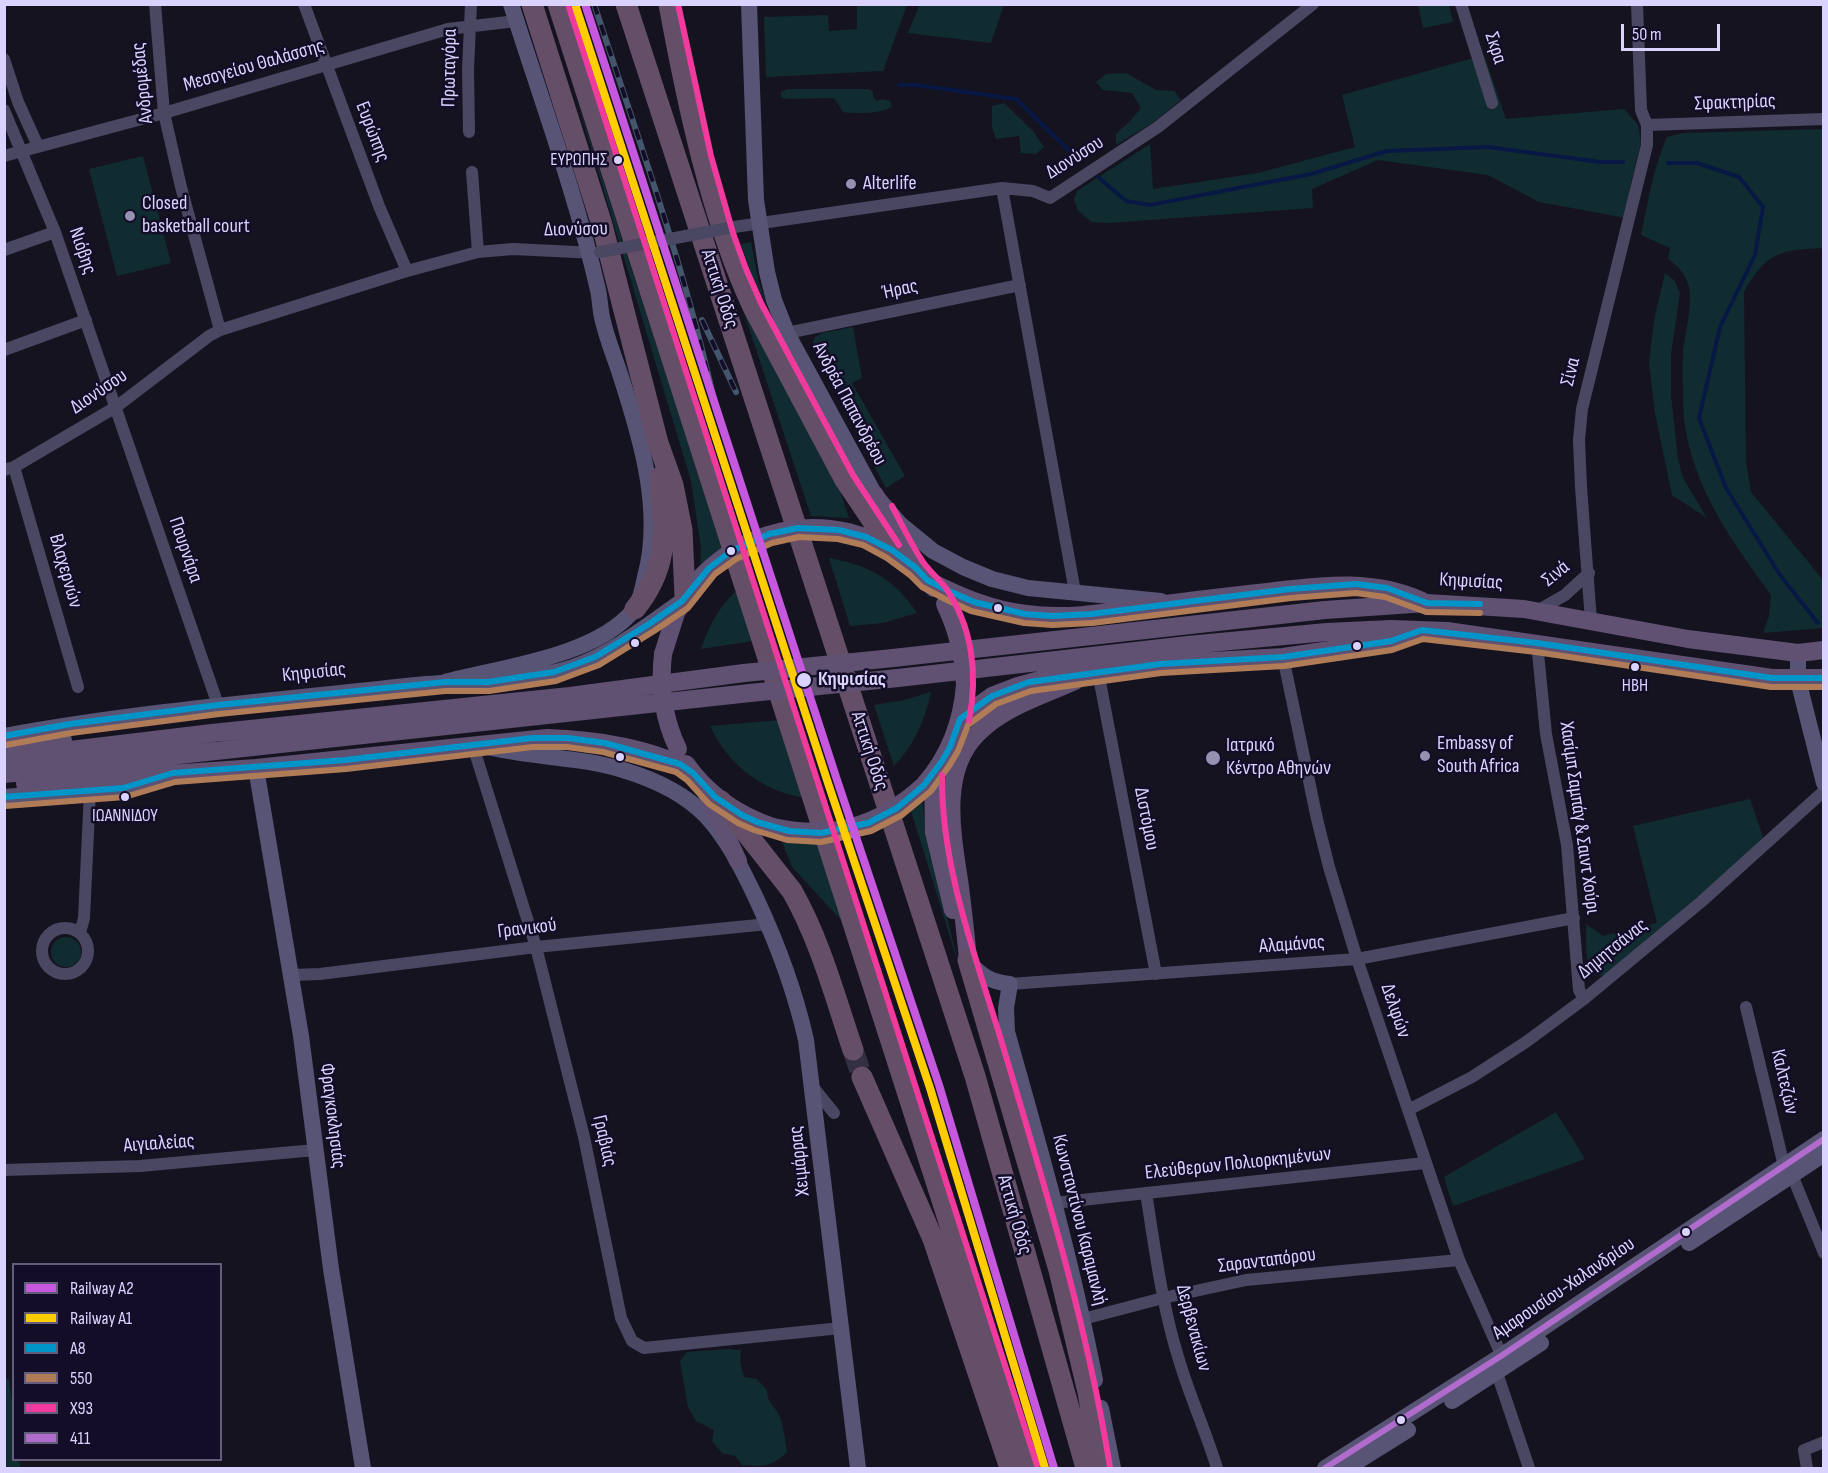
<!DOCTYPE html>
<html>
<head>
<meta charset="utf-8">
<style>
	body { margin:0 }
	#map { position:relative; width:1828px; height:1473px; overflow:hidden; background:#161321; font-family:"Sofia Sans Condensed",sans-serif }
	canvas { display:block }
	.frame { position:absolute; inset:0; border:6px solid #dbd3ff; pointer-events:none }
	.legend { position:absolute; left:12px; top:1263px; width:210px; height:198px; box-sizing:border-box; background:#130d27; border:2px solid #635c7d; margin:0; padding:8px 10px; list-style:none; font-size:18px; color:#dbd3ff }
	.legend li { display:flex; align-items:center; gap:12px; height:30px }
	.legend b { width:30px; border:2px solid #635c7d }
	.scale { position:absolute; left:1621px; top:24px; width:99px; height:27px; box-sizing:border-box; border:3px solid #dbd3ff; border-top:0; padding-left:8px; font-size:18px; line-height:21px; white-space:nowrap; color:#dbd3ff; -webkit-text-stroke:4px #130d27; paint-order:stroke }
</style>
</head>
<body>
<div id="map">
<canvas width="1828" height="1473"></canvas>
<div class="frame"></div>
<ul class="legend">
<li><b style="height:8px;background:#c558de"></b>Railway A2</li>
<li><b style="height:8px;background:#ffcd00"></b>Railway A1</li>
<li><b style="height:8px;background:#0095c8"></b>A8</li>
<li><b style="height:8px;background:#b07c57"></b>550</li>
<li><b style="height:8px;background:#f13a9d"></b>X93</li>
<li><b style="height:8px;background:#b06ccc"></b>411</li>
</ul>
<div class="scale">50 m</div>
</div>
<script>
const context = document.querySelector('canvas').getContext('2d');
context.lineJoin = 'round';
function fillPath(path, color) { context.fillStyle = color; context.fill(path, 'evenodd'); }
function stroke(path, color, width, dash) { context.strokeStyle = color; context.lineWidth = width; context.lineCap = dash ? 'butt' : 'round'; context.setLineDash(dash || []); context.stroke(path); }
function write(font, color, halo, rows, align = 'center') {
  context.font = font + ' "Sofia Sans Condensed",sans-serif'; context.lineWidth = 5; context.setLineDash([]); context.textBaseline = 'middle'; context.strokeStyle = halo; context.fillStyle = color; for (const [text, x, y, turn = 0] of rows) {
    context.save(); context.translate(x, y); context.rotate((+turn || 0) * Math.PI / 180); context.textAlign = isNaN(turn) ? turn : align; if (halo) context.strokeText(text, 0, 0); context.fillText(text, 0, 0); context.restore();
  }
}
const green = new Path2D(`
	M920 4H1004V5L991 43 908 33Z
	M857 5H907L883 71 766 77 764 17 828 15 829 31 857 29Z
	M1418 5H1449L1453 22 1423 28Z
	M1484 55 1506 119 1624 109 1638 125 1641 142 1630 187 1626 218 1539 202 1488 175 1378 160 1312 189 1313 208 1108 223 1092 222 1078 211 1074 200 1077 191 1150 144 1153 189 1258 173 1355 147 1342 95Z
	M1126 73 1156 90 1174 91 1181 100 1154 122 1116 145V134L1129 122 1141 108 1132 93 1103 90 1096 82 1106 74Z
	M573 88 724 554 700 574 701 548 691 481Z
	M788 89H869L873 92V98L878 101 882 99 890 101 892 106C884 114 854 114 843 112L834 98 787 99 781 97V92Z
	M1004 103 1033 131 1044 147 1036 154 1021 153 1019 136 996 139 992 127V106Z
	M1823 129V248C1780 250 1766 252 1744 292L1746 462 1751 492 1823 580V628L1763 633 1769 616 1771 595C1729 537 1685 477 1683 402 1683 385 1682 368 1683 351 1685 334 1693 304 1689 287 1685 273 1679 267 1668 259L1670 248 1641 235C1648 202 1653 168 1667 137L1682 133Z
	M143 156 171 263 117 276 89 169Z
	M751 242 758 279 767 305 753 279 741 244Z
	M1665 273 1674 280 1680 293 1671 354V395L1678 459 1683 478 1707 518 1672 495 1655 413 1649 363 1654 320Z
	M748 312 829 458 849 518 811 516 744 313Z
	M853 327 862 378 852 383 905 476 886 488 815 355 812 345 815 337 822 333Z
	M829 558C868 565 895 579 917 613L883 623 850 626Z
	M738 589 754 641 701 649C709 625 719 607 738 589Z
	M931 692C925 721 914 745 894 766L874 705 904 700Z
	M780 720 806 798C763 792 728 765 710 726Z
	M921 790 926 832 959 966 908 801Z
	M1750 799 1764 840 1608 974C1581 984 1587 941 1586 924L1603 936 1657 923 1633 826Z
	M778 832 818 835 848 934 841 920 792 867Z
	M51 952a15 15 0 1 1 30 0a15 15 0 1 1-30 0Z
	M1556 1112 1585 1159 1453 1206 1444 1177Z
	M729 1349 741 1350 740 1362 744 1377 757 1379 767 1390C768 1405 773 1403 779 1415 784 1427 785 1440 787 1452 772 1467 763 1467 742 1465L735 1456 722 1453 712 1441 714 1430 696 1421 688 1407 680 1361 687 1352Z
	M5 1379H9L14 1415V1460H19L20 1468H5Z`);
const stream = new Path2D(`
	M899 85H916L1016 99 1078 159
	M1668 163H1697L1739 177 1763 207 1755 255 1720 327 1699 418 1726 488 1780 575 1818 623
	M1098 177 1126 201 1150 205 1311 174 1387 151 1488 147 1600 162H1623`);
const highwayTunnel = new Path2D(`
	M853 1050 862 1077`);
const street = new Path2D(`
	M155 4 164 113 181 187 220 330
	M304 4 379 206 407 271
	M1461 4 1492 103
	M4 59 18 102 38 146
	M4 110 55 232 218 705
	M1647 125 1824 119
	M469 132 468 69 471 4
	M4 156 164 113 448 29 516 21
	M472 172 478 252
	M1002 188 1075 592
	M734 227 1002 188 1033 191 1050 198 1158 127 1313 4
	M4 250 55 232
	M787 333 1020 285
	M4 350 86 320
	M14 467 78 687
	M4 470 14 467 116 407 209 336 220 330 407 271 478 252 513 249 596 253
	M1537 611 1565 595 1589 573
	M1591 621 1581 487 1579 440 1582 409 1647 145V125L1641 110 1637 4
	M1537 643 1546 734 1567 845 1579 990 1584 999
	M1283 657 1317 819 1329 867 1357 959 1459 1260 1505 1363
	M1098 672 1156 974
	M473 746 536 947 584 1137 621 1318 632 1341 644 1348 841 1328
	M42 951a23 23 0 1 1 46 0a23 23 0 1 1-46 0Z
	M80 933 84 918 90 791
	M292 975 320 974 536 947 768 924
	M1010 984 1357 959 1574 918
	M1746 1007 1784 1166
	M813 1087 834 1113
	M1408 1110 1472 1077 1526 1042 1584 999 1701 902 1824 791
	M4 1170 140 1166 315 1150
	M1792 1175 1824 1253
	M1146 1193C1155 1249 1162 1306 1179 1360 1190 1397 1206 1432 1217 1468
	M1054 1203 1425 1163
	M1083 1319 1163 1298 1246 1280 1459 1260
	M1492 1365 1497 1373 1529 1468
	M1807 1468 1804 1450 1824 1442`);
const secondary = new Path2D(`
	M749 4 756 200 767 272 774 300 787 333 875 495 900 524 933 551 963 567 992 579 1028 588 1161 601
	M1798 653V680L1824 783
	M445 682C501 667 594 657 633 611 640 603 643 587 645 577 663 512 641 439 621 377 615 358 606 337 602 317 600 308 600 299 598 290 576 194 541 99 511 4
	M4 736C141 711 278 700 416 685 469 679 522 684 573 667 613 653 648 625 682 601
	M484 746C530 758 578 756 623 770 653 779 684 793 706 816 728 840 742 869 756 898 777 943 795 991 806 1040L858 1468
	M256 768 301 1036 331 1269 363 1468
	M4 797 123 788 152 780
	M968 961C981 976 991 982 1010 984L1006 1008 1007 1032C1040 1148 1072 1263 1095 1380
	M1689 1243 1824 1154
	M1452 1401 1541 1343
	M1101 1408 1113 1468
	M1325 1468 1501 1356 1824 1139
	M1347 1468 1408 1430`);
const primary = new Path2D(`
	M875 495 912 561
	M848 532C883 541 911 560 934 588
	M927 580C959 596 990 610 1026 614 1068 620 1111 612 1152 606 1193 600 1234 596 1275 591 1326 585 1374 579 1422 601
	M663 654 676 613 694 585
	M893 658 1325 610 1427 603 1524 609 1688 639 1798 653 1824 650
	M898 678 1188 645 1327 632 1391 629 1447 631 1772 678H1824
	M960 719 992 696 1018 686 1040 680 1160 664 1283 657 1391 641 1407 635
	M4 743 63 740
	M4 758 212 733 570 696 744 673
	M686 764C708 795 737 815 773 827
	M4 774 750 693
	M933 775 934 832 953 910
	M25 784 256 768 547 738C590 739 658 748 693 773
	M925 784C950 755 962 723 965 685
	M705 790 738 861
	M968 960C966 936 963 911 960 887 953 838 938 772 978 733 1004 707 1043 695 1075 681`);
const highway = new Path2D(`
	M532 4 602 225 658 443 673 485 682 530 685 596
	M558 4 1028 1468
	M626 4 975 1076 1086 1468
	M669 4C687 102 711 217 753 307L845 480 892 550
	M635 609C671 564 664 531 660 477
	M721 801 792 891C820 940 835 997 853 1050
	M968 960 1059 1270 1088 1392 1101 1468
	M862 1077 933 1239 1010 1468`);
const rail = new Path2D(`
	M594 4C637 135 684 265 714 400
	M702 320 736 392`);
const streetBridge = new Path2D(`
	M600 252 734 227`);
const primaryBridge = new Path2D(`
	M699 579C738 538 792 519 848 532
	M945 604C958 631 964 655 965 685
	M663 654C659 688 663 718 678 749
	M744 673 893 658
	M750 693 898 678
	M773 827C831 840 878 827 922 787`);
const bus1 = new Path2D(`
	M4 736 70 724 218 705 445 682H488L554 672 595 657 649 624 682 601 709 568 731 551 769 534 798 528 839 530 866 537 892 550 916 568 927 580 949 591 974 602 1025 614 1052 616 1091 614 1290 589 1356 584 1387 588 1427 603 1480 604
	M4 797 123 788 173 773 345 760 532 738H568L605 743 680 764 693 773 715 797 742 815 757 822 789 831 821 833 868 823 897 808 924 785 942 761 950 747 960 719 992 696 1029 682 1160 664 1283 657 1391 641 1422 630 1537 643 1772 678H1824`);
const bus2 = new Path2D(`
	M6 745 71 733 219 714 445 691H489L556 681 599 665 654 631 688 608 715 574 736 559 772 543 799 537 838 539 863 545 887 558 910 575 922 587 945 599 971 611 1024 623 1052 625 1092 623 1291 598 1356 593 1385 597 1426 612 1480 613
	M5 806 125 797 175 782 346 769 533 747H567L603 752 676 772 687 780 709 804 738 823 754 830 787 840 821 842 871 831 902 815 931 791 949 766 958 751 968 725 996 704 1031 691 1161 673 1284 666 1392 650 1423 639 1536 652 1771 687H1824`);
const bus3 = new Path2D(`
	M568 4 1037 1465
	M678 4 711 156 733 233 746 269 761 303 853 475 899 545
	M892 506C901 523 910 542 921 559 927 569 937 577 945 587 973 627 978 675 969 721
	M942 775C941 871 978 962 1005 1053 1046 1190 1087 1325 1110 1467`);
const bus4 = new Path2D(`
	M1325 1468 1501 1356 1824 1139`);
const rail1 = new Path2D(`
	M585 4 837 780 939 1085 1054 1468`);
const rail2 = new Path2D(`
	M576 7 828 783 930 1088 1045 1468`);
const markers = [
	[618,160,5,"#dbd3ff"],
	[851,184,6,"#9690b1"],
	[130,216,6,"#9690b1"],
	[731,551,5,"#dbd3ff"],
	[998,608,5,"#dbd3ff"],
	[635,643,5,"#dbd3ff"],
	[1357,646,5,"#dbd3ff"],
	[1635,667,5,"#dbd3ff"],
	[804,680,8,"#dbd3ff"],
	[1425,756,6,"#9690b1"],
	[620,757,5,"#dbd3ff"],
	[1213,758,8,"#9690b1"],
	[125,797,5,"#dbd3ff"],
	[1686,1232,5,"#dbd3ff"],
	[1401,1420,5,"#dbd3ff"]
];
const busNames = [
	["ΕΥΡΩΠΗΣ",607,160,"right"],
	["ΗΒΗ",1635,686],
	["ΙΩΑΝΝΙΔΟΥ",125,816]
];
const streetNames = [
	["Σκρα",1495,48,72],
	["Μεσογείου Θαλάσσης",254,66,-16],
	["Πρωταγόρα",450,68,-89],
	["Ανδρομέδας",143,83,-96],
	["Σφακτηρίας",1735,103,-2],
	["Ευρώπης",372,132,69],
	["Διονύσου",1075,158,-32],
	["Διονύσου",576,230,-1],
	["Νιόβης",82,251,71],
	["Αττική Οδός",719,289,72],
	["Ήρας",900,290,-12],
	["Σίνα",1571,372,-76],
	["Διονύσου",99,392,-34],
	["Ανδρέα Παπανδρέου",849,404,62],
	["Πουρνάρα",185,550,71],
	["Βλαχερνών",65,571,74],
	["Σινά",1556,574,-39],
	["Κηφισίας",1471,582,3],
	["Κηφισίας",314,673,-6],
	["Αττική Οδός",869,751,72],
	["Χασίμπ Σαμπάγ & Σαιντ Χούρι",1579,818,82],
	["Διστόμου",1146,819,79],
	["Γρανικού",527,929,-7],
	["Αλαμάνας",1292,945,-4],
	["Δημητσάνας",1613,949,-39],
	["Δελφών",1395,1011,71],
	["Καλτεζών",1784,1082,77],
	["Φραγκοκλησιάς",332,1116,83],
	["Γραβιάς",604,1141,77],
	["Αιγιαλείας",159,1144,-4],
	["Χειμάρρας",800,1161,-96],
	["Ελεύθερων Πολιορκημένων",1238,1164,-6],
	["Αττική Οδός",1014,1215,74],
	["Κωνσταντίνου Καραμανλή",1079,1220,76],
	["Σαρανταπόρου",1267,1261,-7],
	["Αμαρουσίου-Χαλανδρίου",1564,1289,-34],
	["Δερβενακίων",1193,1328,75]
];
const poiNames = [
	["Alterlife",863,184],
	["Closed",142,204],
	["basketball court",142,227],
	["Embassy of",1437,744],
	["South Africa",1437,767],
	["Ιατρικό",1226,746],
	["Κέντρο Αθηνών",1226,769]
];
const stopNames = [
	["Κηφισίας",818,680]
];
fillPath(green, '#102c30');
stroke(stream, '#071844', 4);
stroke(highwayTunnel, '#343042', 21, [21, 10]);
stroke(street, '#4a4762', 12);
stroke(secondary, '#585475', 16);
stroke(primary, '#605173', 18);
stroke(highway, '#654e68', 21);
stroke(rail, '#44566c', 6);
stroke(rail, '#130d27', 4, [11]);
stroke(streetBridge, '#4a4762', 12);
stroke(primaryBridge, '#605173', 18);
stroke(bus1, '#0095c8', 6);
stroke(bus2, '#b07c57', 6);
stroke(bus3, '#f13a9d', 6);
stroke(bus4, '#b06ccc', 6);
stroke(rail1, '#c558de', 8);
stroke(rail2, '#ffcd00', 8);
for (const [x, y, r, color] of markers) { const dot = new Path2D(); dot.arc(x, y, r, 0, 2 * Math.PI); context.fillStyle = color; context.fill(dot); stroke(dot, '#130d27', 2); }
write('18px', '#dbd3ff', '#130d27', busNames);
write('20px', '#dbd3ff', '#130d27', streetNames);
write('20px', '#dbd3ff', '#130d27', poiNames, 'left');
write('bold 20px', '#dbd3ff', '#130d27', stopNames, 'left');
</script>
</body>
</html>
